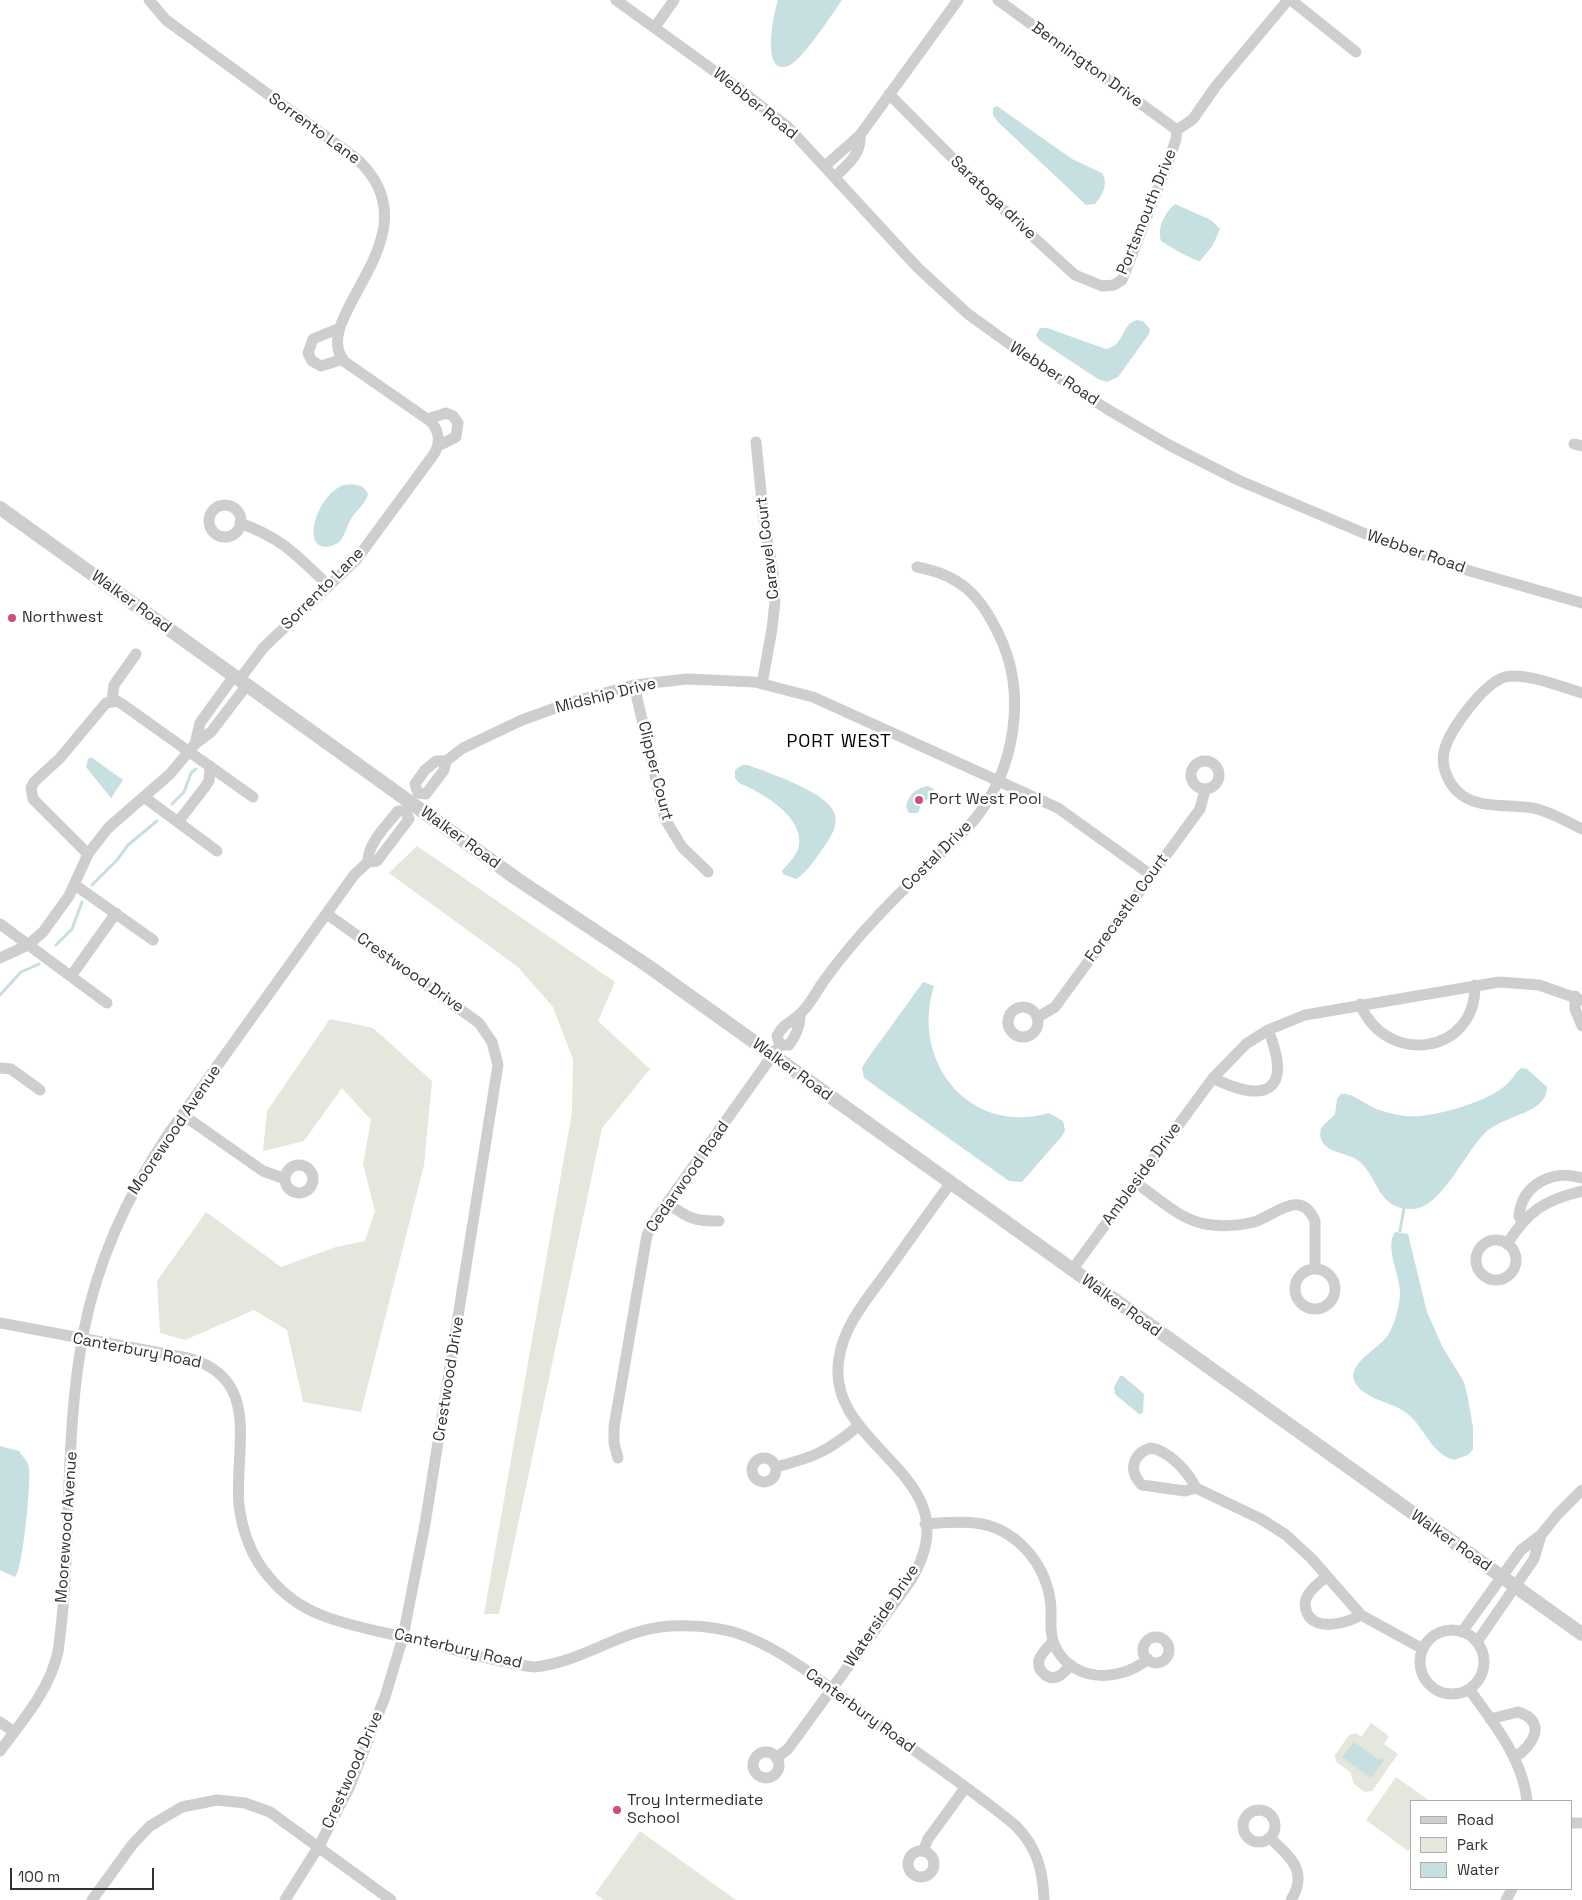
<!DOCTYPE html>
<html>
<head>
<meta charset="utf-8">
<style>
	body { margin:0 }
	#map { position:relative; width:1582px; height:1900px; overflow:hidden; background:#fff; font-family:"Space Grotesk",sans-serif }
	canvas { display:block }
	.legend { position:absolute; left:1410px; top:1800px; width:162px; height:90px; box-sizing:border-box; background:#fff; border:1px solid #adadad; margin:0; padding:6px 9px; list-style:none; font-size:15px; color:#313131 }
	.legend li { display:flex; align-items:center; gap:10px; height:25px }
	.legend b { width:25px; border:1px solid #adadad }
	.scale { position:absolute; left:10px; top:1868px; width:144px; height:22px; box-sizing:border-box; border:2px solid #313131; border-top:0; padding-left:6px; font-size:15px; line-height:18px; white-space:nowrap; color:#313131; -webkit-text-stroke:4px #fff; paint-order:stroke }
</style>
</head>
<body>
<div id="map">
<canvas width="1582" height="1900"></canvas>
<ul class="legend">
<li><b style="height:6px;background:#cecece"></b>Road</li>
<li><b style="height:14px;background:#e4e7db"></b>Park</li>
<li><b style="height:14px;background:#c6dfe1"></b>Water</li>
</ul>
<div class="scale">100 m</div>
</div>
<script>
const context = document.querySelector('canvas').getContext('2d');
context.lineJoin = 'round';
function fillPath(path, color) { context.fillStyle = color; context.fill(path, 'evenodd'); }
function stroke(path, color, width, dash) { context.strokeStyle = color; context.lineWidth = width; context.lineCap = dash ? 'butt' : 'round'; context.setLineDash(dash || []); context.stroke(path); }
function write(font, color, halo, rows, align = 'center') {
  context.font = font + ' "Space Grotesk",sans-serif'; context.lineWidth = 5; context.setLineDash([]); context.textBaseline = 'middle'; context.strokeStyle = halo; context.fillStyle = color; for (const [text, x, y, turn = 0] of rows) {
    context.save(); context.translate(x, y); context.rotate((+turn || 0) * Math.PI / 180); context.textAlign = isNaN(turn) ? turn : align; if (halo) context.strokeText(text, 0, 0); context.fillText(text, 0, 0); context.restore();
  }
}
const green = new Path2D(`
	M417 846 615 982 598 1021 650 1069 602 1128 499 1614H484L572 1112 573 1059 553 1007 518 967 389 873Z
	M330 1019 373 1028 432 1081 424 1165 361 1412 303 1402 287 1330 254 1310 185 1340 160 1333 157 1281 206 1212 281 1267 336 1247 365 1241 375 1211 363 1164 371 1120 342 1088 304 1141 263 1151 267 1111Z
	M1371 1723 1389 1736 1384 1744 1398 1754 1372 1791 1365 1792 1354 1784 1350 1772 1336 1762 1335 1755 1349 1735 1356 1733 1361 1737Z
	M1396 1777 1430 1801H1411V1847L1408 1851 1366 1820Z
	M640 1831 736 1900H604L595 1894Z`);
const water = new Path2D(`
	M778 0H842C833 13 801 62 788 66 760 76 774 11 778 0Z
	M997 106 1072 159 1102 173C1109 184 1102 196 1095 204L1086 205 998 122 993 115V108Z
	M1175 204 1211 220 1220 229 1213 245 1200 261C1194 261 1167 245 1161 241 1157 227 1165 213 1175 204Z
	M1137 320 1143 321 1150 329 1149 334 1118 377 1107 382 1098 379 1039 340 1036 335 1040 328H1047L1106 349C1126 345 1120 324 1137 320Z
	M344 485C355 484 363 484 368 494 366 504 356 510 351 519 347 526 345 534 341 540 339 543 334 545 331 546 299 554 316 494 344 485Z
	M91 757 123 780 111 798 86 767 88 759Z
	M742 765H748C769 773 826 792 834 812 839 825 832 834 826 844 817 856 809 871 796 879L783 874 782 871C788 863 797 856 799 846 804 816 761 792 739 783L735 778V770Z
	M928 786 934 789V796L922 802 918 813H909L906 807C908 795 916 788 928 786Z
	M923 982 934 986C910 1061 969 1136 1049 1113L1063 1121 1065 1130 1062 1136 1022 1182 1009 1181 864 1078 862 1068 866 1061Z
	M1521 1068 1527 1069 1547 1087C1547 1115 1503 1114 1484 1134 1464 1154 1441 1208 1413 1209 1374 1211 1379 1169 1352 1157 1337 1151 1316 1150 1321 1128L1335 1114 1337 1099 1341 1094C1353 1092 1366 1106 1379 1110 1387 1112 1396 1115 1405 1116 1430 1119 1488 1102 1506 1085 1512 1080 1515 1073 1521 1068Z
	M1395 1232 1408 1234 1427 1312 1442 1346 1464 1382 1468 1399 1473 1427V1449L1468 1455 1454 1460C1431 1453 1425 1429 1409 1415 1397 1404 1378 1402 1365 1393 1333 1369 1376 1353 1388 1335 1395 1323 1399 1308 1400 1295 1401 1276 1384 1248 1395 1232Z
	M1120 1376H1123L1144 1394 1143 1413 1139 1414 1115 1394 1114 1387Z
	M0 1446 19 1451C22 1456 29 1462 29 1468 31 1481 23 1570 15 1577L0 1570Z
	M1354 1742 1379 1760 1381 1758 1384 1760 1371 1778 1342 1757Z`);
const stream = new Path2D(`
	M172 804 184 792 191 773 196 769
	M92 885 117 860 128 845 157 821
	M56 945 72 929 82 902
	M0 995 21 972 39 964
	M1400 1231 1404 1208`);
const minor = new Path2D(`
	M149 0 166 20 357 159C440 236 305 318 345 362L430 421C439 430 441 442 434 454L356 560 264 647 239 680
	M616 0 742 91 788 127 918 268 968 314 1036 363 1107 409 1169 445 1238 480 1380 540 1470 571 1582 603
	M998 0 1177 130
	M1291 0 1356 52
	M655 27 674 0
	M889 94 1007 213 1075 275 1102 286 1114 285 1122 280 1169 160 1176 139 1177 130
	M1177 130 1193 119 1216 86 1288 0
	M860 135 958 0
	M825 166 860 135C862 154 847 165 835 177
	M340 328 313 339 308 353 312 361 321 366 343 359
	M428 419 446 413 453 416 458 423 456 437 438 446
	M756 442 764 522 773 572 775 602 772 629 762 684
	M1574 444 1582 446
	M209 521a16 16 0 1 1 32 0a16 16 0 1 1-32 0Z
	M240 523C284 539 297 556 329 586
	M634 685 665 819 682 847 708 872
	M1582 693C1562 687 1525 672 1505 677 1484 683 1448 731 1444 752 1441 765 1447 781 1457 791 1476 811 1512 803 1537 809 1552 813 1568 822 1582 829
	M112 701 114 685 136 654
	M195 744 200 723 234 676
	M1191 775a14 14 0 1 1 28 0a14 14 0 1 1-28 0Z
	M436 761H446L444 770 426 794 418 793 415 784 425 770Z
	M446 761 463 748 522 720 572 702 634 685 687 679 755 682 813 697 1058 808 1151 875
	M144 797 217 851
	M178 822 205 787 209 781 210 766
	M88 854 33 799 31 788 34 782 60 758 106 703 117 701 122 704 253 797
	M75 885 153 940
	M0 924 107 1003
	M0 958 28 945 43 932 69 896 88 854 108 828 170 774 195 744 211 732 247 685
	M71 976 116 913
	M1575 996V1009L1582 1026
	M1360 1004C1386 1067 1476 1055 1475 985
	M1008 1022a15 15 0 1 1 30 0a15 15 0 1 1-30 0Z
	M800 1014C800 1027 796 1035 789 1045H780L777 1036C785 1021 792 1023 801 1013 810 1005 816 992 823 982 839 960 857 938 876 918 899 893 924 870 948 846 957 837 967 829 975 819 1015 769 1027 695 1000 637 981 596 961 575 917 567
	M1038 1017 1055 1007 1200 809 1205 790
	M0 1068 11 1069 40 1090
	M1213 1078C1267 1105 1293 1090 1268 1030
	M183 1115 263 1171 285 1179
	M285 1179a14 14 0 1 1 28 0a14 14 0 1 1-28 0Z
	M1136 1183C1157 1197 1179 1219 1205 1224 1221 1227 1237 1226 1254 1222 1274 1216 1301 1187 1315 1221V1269
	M667 1203C687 1217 694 1222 719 1221
	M1522 1222 1519 1216C1522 1184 1553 1169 1582 1178
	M1476 1260a20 20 0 1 1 40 0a20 20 0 1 1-40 0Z
	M1507 1244C1528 1211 1544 1200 1582 1191
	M1295 1289a20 20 0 1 1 40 0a20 20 0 1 1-40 0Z
	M1072 1270 1213 1078 1246 1044 1268 1030 1305 1015 1499 982 1539 985 1582 1000
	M0 1323 188 1358C263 1378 234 1449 239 1505 242 1531 252 1558 269 1577 283 1594 301 1607 321 1615 351 1627 384 1632 416 1640 454 1649 494 1662 534 1667 582 1663 622 1628 671 1626 696 1625 722 1627 745 1636 793 1655 834 1692 875 1722 921 1756 970 1788 1015 1825 1037 1847 1043 1870 1044 1900
	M752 1470a12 12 0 1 1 24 0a12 12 0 1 1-24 0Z
	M618 1458 614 1443V1427L647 1235 655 1220 777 1049
	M776 1467C814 1457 829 1451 858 1426
	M1196 1488 1185 1491 1142 1485C1128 1471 1132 1455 1150 1448 1169 1450 1188 1472 1196 1488L1261 1519 1286 1535 1311 1558 1361 1615 1423 1649
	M925 1524C942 1523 959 1521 975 1523 1014 1527 1044 1561 1050 1599 1053 1614 1048 1629 1054 1644 1071 1683 1119 1683 1148 1659
	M1326 1577C1319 1583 1310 1589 1307 1597 1304 1602 1305 1608 1307 1613 1316 1632 1347 1623 1361 1615
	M1420 1662a32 32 0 1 1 64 0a32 32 0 1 1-64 0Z
	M1462 1632 1521 1550 1541 1535 1557 1515 1582 1490
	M1143 1650a13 13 0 1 1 26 0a13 13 0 1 1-26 0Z
	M1053 1641C1049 1647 1041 1653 1039 1660 1037 1672 1049 1681 1059 1676 1064 1673 1067 1669 1071 1665
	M1477 1642 1534 1559 1541 1535
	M1469 1689C1493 1723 1523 1758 1527 1801
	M1490 1719 1518 1712C1548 1721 1533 1746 1515 1757
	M0 1722 14 1732
	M0 1751C23 1720 49 1691 58 1652 73 1547 63 1435 84 1330 98 1260 127 1196 167 1136L354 875 368 862 377 861 409 819 405 811H398C387 825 367 844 368 862
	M753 1765a13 13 0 1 1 26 0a13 13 0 1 1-26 0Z
	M776 1758 788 1749 909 1583C979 1474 823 1451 839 1358 844 1324 869 1297 888 1270 909 1241 929 1212 950 1184
	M1243 1826a16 16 0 1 1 32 0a16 16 0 1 1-32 0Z
	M1571 1823H1582
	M1270 1838C1290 1857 1309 1871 1291 1900
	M923 1851 928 1839 965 1788
	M908 1864a13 13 0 1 1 26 0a13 13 0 1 1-26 0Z
	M92 1900 132 1845 150 1826 182 1807 217 1800 245 1803 270 1812 391 1900
	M285 1900 319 1846 350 1786 385 1697 403 1637 425 1524 498 1065 492 1042 479 1023 327 914
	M1506 1900 1512 1889`);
const tertiary = new Path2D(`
	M0 508 517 879 648 966 1582 1634`);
const markers = [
	[12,618,5,"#d14a7b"],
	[919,800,5,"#d14a7b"],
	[617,1810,5,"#d14a7b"]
];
const streetNames = [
	["Bennington Drive",1087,65,36],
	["Webber Road",755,104,39],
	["Sorrento Lane",314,129,36],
	["Saratoga drive",993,198,44],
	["Portsmouth Drive",1147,212,-68],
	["Webber Road",1054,374,33],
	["Caravel Court",768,548,-97],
	["Webber Road",1416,552,19],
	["Sorrento Lane",323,589,-45],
	["Walker Road",131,602,36],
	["Midship Drive",606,696,-14],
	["Clipper Court",655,771,76],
	["Walker Road",460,838,36],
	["Costal Drive",937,856,-45],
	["Forecastle Court",1127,908,-54],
	["Crestwood Drive",410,973,35],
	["Walker Road",792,1070,36],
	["Moorewood Avenue",175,1130,-56],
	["Ambleside Drive",1142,1174,-54],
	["Cedarwood Road",688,1177,-55],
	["Walker Road",1121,1306,36],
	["Canterbury Road",137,1351,11],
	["Crestwood Drive",449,1379,-81],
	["Moorewood Avenue",67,1527,-86],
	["Walker Road",1451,1541,35],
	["Waterside Drive",882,1616,-56],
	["Canterbury Road",458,1649,13],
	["Canterbury Road",860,1711,36],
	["Crestwood Drive",353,1770,-66]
];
const poiNames = [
	["Northwest",22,618],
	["Port West Pool",929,800],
	["Troy Intermediate",627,1801],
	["School",627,1819]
];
const neighbourhoodNames = [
	["PORT WEST",839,742]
];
fillPath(green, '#e4e7db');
fillPath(water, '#c6dfe1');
stroke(stream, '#c6dfe1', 3);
stroke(minor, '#cecece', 11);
stroke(tertiary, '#cecece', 14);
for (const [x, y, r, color] of markers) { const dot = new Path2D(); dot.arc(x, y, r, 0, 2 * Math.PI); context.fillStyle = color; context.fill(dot); stroke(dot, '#fff', 2); }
write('16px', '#313131', '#fff', streetNames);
write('16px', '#313131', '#fff', poiNames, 'left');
context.letterSpacing = '1px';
write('18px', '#000', '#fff', neighbourhoodNames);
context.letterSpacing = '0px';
</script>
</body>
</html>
